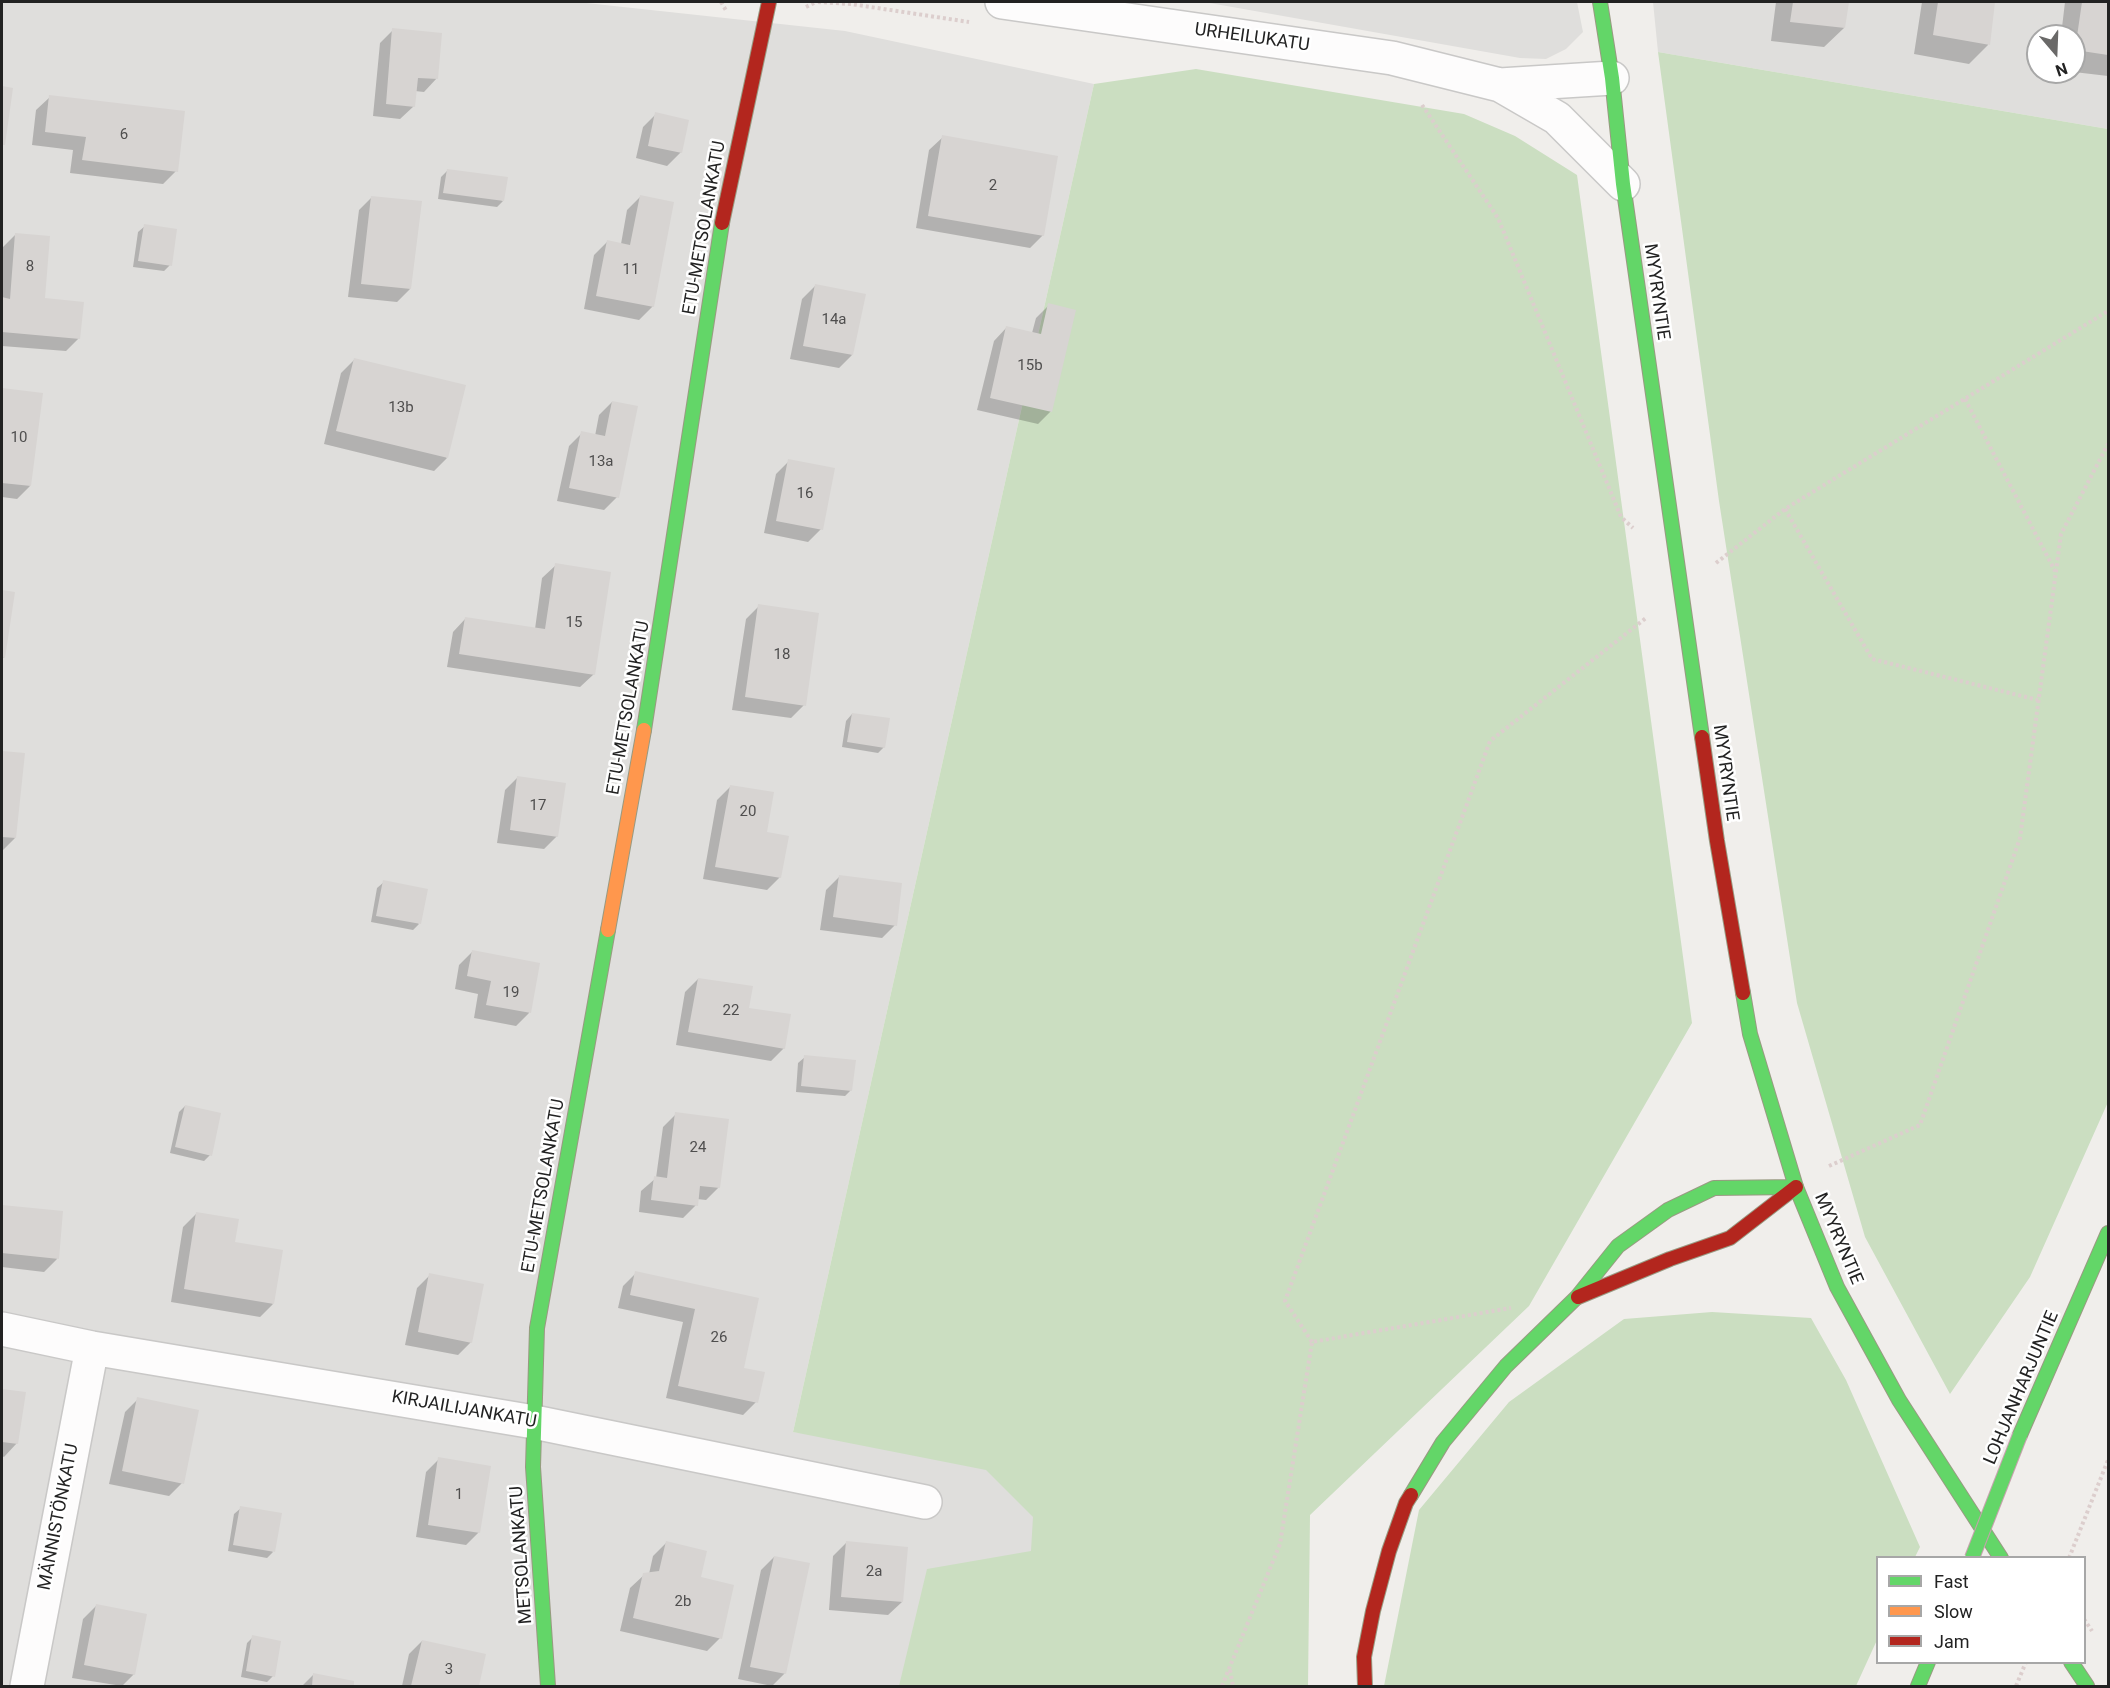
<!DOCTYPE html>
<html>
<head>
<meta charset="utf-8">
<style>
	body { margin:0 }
	#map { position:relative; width:2110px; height:1688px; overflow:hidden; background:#f0eeeb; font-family:Roboto,sans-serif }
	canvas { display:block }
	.frame { position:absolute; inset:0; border:3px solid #222; pointer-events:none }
	.legend { position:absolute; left:1876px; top:1556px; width:210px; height:108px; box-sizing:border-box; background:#fff; border:2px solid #a7a7a7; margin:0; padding:8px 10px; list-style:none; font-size:18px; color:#222 }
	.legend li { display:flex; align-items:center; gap:12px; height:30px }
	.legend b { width:30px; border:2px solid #a7a7a7 }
	.north { position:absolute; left:2026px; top:24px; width:60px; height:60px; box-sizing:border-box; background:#fff; border:2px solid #a7a7a7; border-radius:50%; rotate:161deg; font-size:16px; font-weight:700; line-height:24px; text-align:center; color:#222 }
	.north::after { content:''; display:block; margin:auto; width:21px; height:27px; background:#6a6968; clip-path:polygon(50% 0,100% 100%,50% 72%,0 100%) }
</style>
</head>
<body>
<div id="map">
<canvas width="2110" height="1688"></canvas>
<div class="frame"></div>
<ul class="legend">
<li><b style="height:8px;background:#63d668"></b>Fast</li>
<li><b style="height:8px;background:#ff974d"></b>Slow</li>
<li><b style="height:8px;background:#b3261e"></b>Jam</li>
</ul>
<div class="north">N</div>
</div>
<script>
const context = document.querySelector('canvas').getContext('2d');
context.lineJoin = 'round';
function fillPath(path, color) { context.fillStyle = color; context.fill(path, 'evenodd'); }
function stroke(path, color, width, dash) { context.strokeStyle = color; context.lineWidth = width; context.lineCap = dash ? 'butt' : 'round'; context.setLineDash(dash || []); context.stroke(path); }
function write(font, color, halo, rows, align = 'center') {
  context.font = font + ' Roboto,sans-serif'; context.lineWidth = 5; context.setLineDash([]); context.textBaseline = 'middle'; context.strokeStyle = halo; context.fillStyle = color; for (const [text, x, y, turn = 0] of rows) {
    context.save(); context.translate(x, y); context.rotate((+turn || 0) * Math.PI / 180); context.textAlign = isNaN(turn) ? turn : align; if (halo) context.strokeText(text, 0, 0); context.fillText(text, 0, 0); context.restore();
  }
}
const residential = new Path2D(`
	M2 2H577L845 31 1094 84 793 1432 1096 1464 1066 1686H2Z
	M1204 2H1577L1583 32 1566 49 1546 59 1520 58Z
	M1653 2H2108V129L1658 52ZM2038 36H2074V72H2038Z`);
const forest = new Path2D(`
	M1658 52 2108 129V1102L2030 1277 1950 1394 1865 1237 1797 1003 1719 501Z
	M1196 69 1464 114 1515 136 1577 175 1692 1023 1529 1306 1310 1515 1308 1686H899L927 1569 1031 1551 1033 1517 986 1470 793 1432 1094 84Z
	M1712 1312 1811 1318 1846 1380 1920 1547 1915 1557 1878 1558 1877 1640 1856 1686H1384L1419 1510 1509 1402 1624 1319Z`);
const shadow = new Path2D(`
	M1776 2H1847L1844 28 1824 47 1771 41Z
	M1922 2H1993L1988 45 1969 64 1914 54Z
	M2065 2H2108V76L2074 72V36H2061Z
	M393 30 437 78 424 92 415 91 414 106 400 119 373 116 380 43Z
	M2 88 11 89 3 144 2 146Z
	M50 97 176 171 163 184 70 173 73 150 32 145 36 110Z
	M656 114 681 152 667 166 636 158 643 127Z
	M943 137 1043 235 1030 248 916 228 929 150Z
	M447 171 503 201 497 207 438 199 441 177Z
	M372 197 410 289 397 302 348 297 359 210Z
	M640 197 653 306 639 320 584 309 594 255 607 242 621 244 627 210Z
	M145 226 170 265 164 271 133 267 138 232Z
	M16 234 43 299 79 338 66 351 2 346 3 247Z
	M815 286 852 355 839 368 790 359 802 299Z
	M1049 305 1051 411 1038 424 977 410 994 341 1007 327 1032 333 1036 318Z
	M354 360 447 458 434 471 324 444 341 373Z
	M2 389 41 394 30 486 17 499 2 497Z
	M612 402 617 497 604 510 557 501 569 446 582 433 595 436 599 415Z
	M789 461 821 529 808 542 764 533 776 474Z
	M556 565 594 674 580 687 447 667 453 632 466 618 535 629 542 578Z
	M2 591 13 593 4 657 2 659Z
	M759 606 804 705 791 718 732 710 746 619Z
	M852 714 884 747 878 753 842 747 846 721Z
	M2 753 23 755 15 838 2 851Z
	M518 777 557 836 544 849 497 843 505 790Z
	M730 787 780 877 767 890 703 879 717 800Z
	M839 877 895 925 882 938 820 930 826 890Z
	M384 882 419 924 413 930 371 922 377 888Z
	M472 952 538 964 529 1013 516 1026 474 1018 478 994 455 989 459 965Z
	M698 979 748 1009 784 1048 771 1061 676 1045 685 992Z
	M805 1057 851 1090 845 1096 796 1092 798 1063Z
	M185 1106 210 1155 204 1161 170 1153 179 1112Z
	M676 1114 719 1187 706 1200 697 1199 696 1205 683 1218 639 1212 641 1191 656 1178 663 1127Z
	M2 1207 62 1212 57 1259 44 1272 2 1267Z
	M196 1214 234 1243 273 1304 260 1317 171 1302 183 1227Z
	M636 1273 758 1299 742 1369 756 1402 743 1415 666 1398 683 1322 618 1308 623 1286Z
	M430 1275 471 1342 458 1355 405 1345 417 1288Z
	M2 1390 24 1393 17 1443 4 1457 2 1456Z
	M138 1399 182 1483 169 1496 109 1484 125 1412Z
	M439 1459 479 1532 466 1545 416 1537 426 1472Z
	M241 1508 273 1552 267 1558 228 1551 234 1514Z
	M666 1543 720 1638 707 1651 620 1631 630 1588 644 1575 649 1574 653 1556Z
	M846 1543 902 1602 888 1615 829 1610 833 1556Z
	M774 1557 785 1673 772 1686 738 1679 761 1570Z
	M96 1606 134 1674 122 1686 72 1678 83 1619Z
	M253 1637 273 1676 267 1682 241 1677 247 1643Z
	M422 1641 484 1655 477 1686H402L409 1654Z
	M314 1674 353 1682 352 1686H302Z`);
const building = new Path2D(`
	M1793 2H1849L1845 28 1790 22Z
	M1938 2H1995L1990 45 1933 35Z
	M2082 2H2108V55L2075 50Z
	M392 28 442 33 438 79 418 78 415 107 386 104Z
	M2 86 13 88 5 145H2Z
	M49 95 185 111 178 172 82 160 86 137 45 132Z
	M655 112 689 120 682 153 648 146Z
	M942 135 1058 156 1044 236 928 216Z
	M447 169 508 177 504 201 443 193Z
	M640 195 674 202 654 307 596 296 607 240 630 245Z
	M371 196 422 201 411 289 361 284Z
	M144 224 177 229 172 266 138 261Z
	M15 233 50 236 45 298 84 302 80 339 2 332V297L10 299Z
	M815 284 866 294 853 355 803 346Z
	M1048 303 1076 310 1052 412 990 398 1006 326 1041 334Z
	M354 358 466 385 448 458 336 431Z
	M2 388 43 393 31 486 2 483Z
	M612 401 638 406 619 498 569 488 581 431 605 436Z
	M788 459 835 468 823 530 776 521Z
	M555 563 611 572 595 675 459 654 465 617 545 629Z
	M2 590 15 592 5 658 2 657Z
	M758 604 819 613 806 706 745 697Z
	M852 713 890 718 885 748 847 742Z
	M2 751 25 753 16 838 2 837Z
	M517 776 566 783 558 837 510 830Z
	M730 785 774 792 767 832 789 836 781 878 715 867Z
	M839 875 902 883 897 926 833 917Z
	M383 880 428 889 421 924 376 916Z
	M472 950 540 963 531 1013 486 1005 491 981 467 976Z
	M698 978 753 986 749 1008 791 1014 785 1049 688 1032Z
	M804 1055 856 1060 852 1091 801 1086Z
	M185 1105 221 1113 212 1156 175 1147Z
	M675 1112 729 1119 720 1188 700 1186 698 1206 651 1200 654 1176 667 1178Z
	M2 1205 63 1211 59 1259 2 1253Z
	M196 1212 239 1219 235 1242 283 1250 274 1304 184 1289Z
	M635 1271 759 1298 744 1368 765 1372 758 1403 678 1386 695 1309 630 1295Z
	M429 1273 484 1284 472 1343 418 1332Z
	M2 1389 26 1392 18 1444 2 1442Z
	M137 1397 199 1410 184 1484 122 1471Z
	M438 1457 491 1466 480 1533 428 1525Z
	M240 1506 282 1513 275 1552 233 1545Z
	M666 1541 707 1551 701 1577 734 1585 722 1639 633 1618 643 1573 659 1571Z
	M846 1541 908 1547 903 1602 841 1597Z
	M774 1556 810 1563 786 1674 750 1667Z
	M96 1604 147 1614 135 1675 84 1665Z
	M252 1635 281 1641 275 1677 246 1671Z
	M422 1640 486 1654 479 1686H411Z
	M313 1673 354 1681V1686H312Z`);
const path = new Path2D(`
	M721 2 727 12
	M818 2 851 4 969 22
	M806 7 816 2
	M1422 105 1498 218 1621 517 1633 528
	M1965 399 2055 571
	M1785 509 1872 659 2038 700
	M1716 563 1785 509 2108 311
	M1829 1166 1920 1125 2020 838 2061 534 2108 444
	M1312 1342 1285 1301 1490 741 1646 618
	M2069 1558 2108 1460
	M2084 1619 2092 1631
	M1230 1670 1233 1686
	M1222 1686 1280 1544 1312 1342 1511 1308
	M2016 1686 2026 1662`);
const street = new Path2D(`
	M1002 2 1392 58 1500 85 1612 78
	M1500 85 1557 118 1623 184
	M2 1329 92 1348 534 1422 925 1502
	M27 1686 92 1348`);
const fast = new Path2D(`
	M1600 2 1612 78 1623 184 1702 737
	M644 730 722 223
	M1743 993 1750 1034 1796 1187 1837 1287 1899 1400 2001 1558
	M2020 1435 2108 1233
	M1411 1495 1443 1442 1506 1366 1577 1297 1618 1246 1668 1210 1714 1188 1796 1187
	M2071 1662 2087 1686
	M548 1686 533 1467 537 1328 608 930
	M1918 1686 1928 1662`);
const slow = new Path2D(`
	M608 930 644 730`);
const jam = new Path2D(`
	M722 223 769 2
	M1702 737 1717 841 1743 993
	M1578 1297 1670 1259 1730 1238 1796 1187
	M1365 1686 1364 1657 1373 1611 1389 1551 1406 1503 1411 1495`);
const fastBridge = new Path2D(`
	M1972 1558 2020 1435`);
const numberNames = [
	["6",124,135],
	["2",993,186],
	["8",30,267],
	["11",631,270],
	["14a",834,320],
	["15b",1030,366],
	["13b",401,408],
	["10",19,438],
	["13a",601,462],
	["16",805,494],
	["15",574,623],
	["18",782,655],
	["17",538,806],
	["20",748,812],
	["19",511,993],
	["22",731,1011],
	["24",698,1148],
	["26",719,1338],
	["1",459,1495],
	["2a",874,1572],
	["2b",683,1602],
	["3",449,1670]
];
const streetNames = [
	["URHEILUKATU",1252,38,8],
	["ETU-METSOLANKATU",705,228,-80],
	["MYYRYNTIE",1656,292,82],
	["ETU-METSOLANKATU",629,708,-80],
	["MYYRYNTIE",1725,773,82],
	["ETU-METSOLANKATU",544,1186,-80],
	["MYYRYNTIE",1838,1239,67],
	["LOHJANHARJUNTIE",2022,1388,-67],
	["KIRJAILIJANKATU",464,1410,10],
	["MÄNNISTÖNKATU",59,1517,-79],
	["METSOLANKATU",522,1555,-94]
];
fillPath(residential, '#dfdedc');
fillPath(forest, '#cbdec1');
fillPath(shadow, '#0003');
fillPath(building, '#d7d4d2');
stroke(street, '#c9c8c7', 36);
stroke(fast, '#999a82', 16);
stroke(slow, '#999a82', 16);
stroke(jam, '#999a82', 16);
stroke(path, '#dccecd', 4, [3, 3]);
stroke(street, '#fdfcfc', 33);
stroke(fast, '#63d668', 14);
stroke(slow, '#ff974d', 14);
stroke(jam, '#b3261e', 14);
stroke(fastBridge, '#c5a2ac', 16, []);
stroke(fastBridge, '#63d668', 14);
write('15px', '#4f4e4e', null, numberNames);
write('18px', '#222', '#fff', streetNames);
</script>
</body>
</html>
